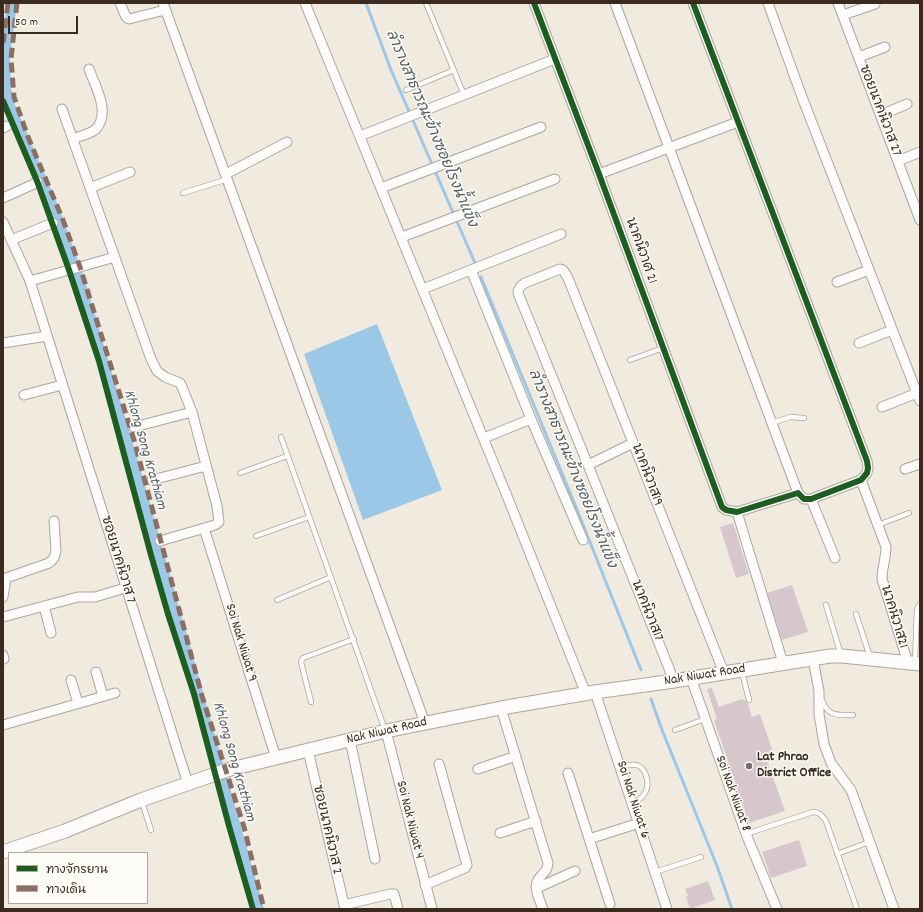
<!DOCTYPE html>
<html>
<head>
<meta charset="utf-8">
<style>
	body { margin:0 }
	#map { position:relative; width:923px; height:912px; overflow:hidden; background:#f0eadf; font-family:Dekko,"Playpen Sans Thai",sans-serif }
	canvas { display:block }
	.frame { position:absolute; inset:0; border:4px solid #3b2a1e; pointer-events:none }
	.legend { position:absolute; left:8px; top:852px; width:140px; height:52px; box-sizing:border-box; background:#fdfcf7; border:1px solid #afa8a0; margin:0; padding:5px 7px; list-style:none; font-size:12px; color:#3b2a1e }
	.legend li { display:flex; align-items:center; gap:8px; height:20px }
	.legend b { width:20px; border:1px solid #afa8a0 }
	.scale { position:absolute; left:8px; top:16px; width:70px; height:18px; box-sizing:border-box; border:2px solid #3b2a1e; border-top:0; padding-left:5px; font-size:12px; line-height:14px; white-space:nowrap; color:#3b2a1e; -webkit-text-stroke:3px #fdfcf7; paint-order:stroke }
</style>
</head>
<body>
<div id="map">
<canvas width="923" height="912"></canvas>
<div class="frame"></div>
<ul class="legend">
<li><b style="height:5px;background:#1b5e20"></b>ทางจักรยาน</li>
<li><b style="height:5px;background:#8d6e63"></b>ทางเดิน</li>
</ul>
<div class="scale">50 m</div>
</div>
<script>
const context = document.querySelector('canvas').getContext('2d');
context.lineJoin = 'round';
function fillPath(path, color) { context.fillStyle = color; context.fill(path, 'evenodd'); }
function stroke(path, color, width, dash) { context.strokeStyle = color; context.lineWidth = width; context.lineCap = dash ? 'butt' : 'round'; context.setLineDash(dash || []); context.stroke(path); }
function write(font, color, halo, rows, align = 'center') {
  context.font = font + ' Dekko,"Playpen Sans Thai",sans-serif'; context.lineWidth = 3; context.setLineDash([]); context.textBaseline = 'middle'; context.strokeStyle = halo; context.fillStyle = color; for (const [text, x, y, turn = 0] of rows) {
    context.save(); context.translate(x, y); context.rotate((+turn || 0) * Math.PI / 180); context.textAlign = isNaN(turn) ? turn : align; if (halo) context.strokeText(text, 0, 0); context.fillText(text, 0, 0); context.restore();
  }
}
const water = new Path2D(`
	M377 324 442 490 363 520 304 354Z`);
const stream = new Path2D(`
	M366 3 391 70 475 263
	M481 277 578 512 641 670
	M651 699 662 730 717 866 732 909`);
const canal = new Path2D(`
	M12 3 5 57 6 89 10 106 55 211 79 278 131 455 259 909`);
const building = new Path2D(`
	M733 523 749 574 736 578 720 527Z
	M792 585 808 632 782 640 767 593Z
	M712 688 719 707 742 699 747 701 752 717 760 714 774 755 766 758 785 811 749 823 714 720 717 719 707 689Z
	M799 840 807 866 771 878 762 852Z
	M708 881 715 900 690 909 686 897 688 896 685 889Z`);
const lane = new Path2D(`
	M426 3 464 95
	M406 90 454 70
	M183 193 228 179
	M630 360 663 348
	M771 423 791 417 804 418
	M281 437 385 730
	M240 473 287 456
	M878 525 909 513
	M256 536 309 517
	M277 600 331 577
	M826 605 841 655
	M856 614 870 657
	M915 661 917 609 920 604
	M742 672 749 700
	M822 700C828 717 837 715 853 715
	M311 702 301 662 303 658 354 639
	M675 730 705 719
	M621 766C626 766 632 764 637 765 647 769 650 785 645 793 642 798 638 801 633 804
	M142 802 151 830
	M746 834 813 812C820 812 822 816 826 821L857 909
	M837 854 869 842
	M655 872 701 857`);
const street = new Path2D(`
	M120 3 126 17 129 19 165 10
	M163 3 425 723
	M305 3 507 496 586 694
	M534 3 599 174 722 507 726 510 737 512 798 493 804 499H811L861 480 867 473 868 468 867 461 693 3
	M615 3 798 493
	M768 3 802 97 920 401
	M838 3 920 220
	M843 15 875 4
	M859 57 885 47
	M62 109 151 359 157 371 165 377 180 383 182 387 192 412 217 506 219 522 215 525 160 541
	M881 115 907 104
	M3 128 7 126
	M360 136 555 59
	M73 139C79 136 91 134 96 129 111 112 95 86 89 69
	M898 161 920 152
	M226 174 287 142
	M599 174 738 122
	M90 188 130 172
	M381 188 541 127
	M3 198 34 184 37 181
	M3 222 30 281 188 784
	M402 237 555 179
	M11 240 53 223
	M471 270 531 419 583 540
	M30 281 115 257
	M837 282 869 270
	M423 289 561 234
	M3 343 47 336
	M859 343 892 330
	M24 395 62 385
	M882 407 917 393
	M134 427 192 412
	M484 438 531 419
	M588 465 633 443
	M905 469 920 464
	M152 480 206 466
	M861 480 886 547C886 558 882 568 882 579L908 663
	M811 499 835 558
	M737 512 783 663
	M204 528 276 758
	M3 597 6 578 49 563 54 558 56 551 54 521
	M44 606 51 633
	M3 617 78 597H95L125 588
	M3 655 4 659
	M813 659 819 691V714L824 744 831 763 851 790 894 909
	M96 672 103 696
	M691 678 746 834 777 909
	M71 680 78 703
	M674 681 588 465 518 293C518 288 521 286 525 283L560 269 563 270 568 278 724 673
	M595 692 667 909
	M501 708 548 863C547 873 543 872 538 880 533 887 540 901 543 909
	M3 725 115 693
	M386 731 432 909
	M350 740 375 859
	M308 750 345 909
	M478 769 516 756
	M568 773 610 904
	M500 833 536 821
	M589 839 639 823
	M425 885 465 868 467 865 439 764
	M537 888 575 871
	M344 905 390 894H394L398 909`);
const secondary = new Path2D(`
	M3 852 65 831 141 800 227 770 386 731 501 708 595 692 674 681 830 656H842L920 664`);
const quiet = new Path2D(`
	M17 3 11 59 14 97 28 137 63 220 80 267 134 440 202 696 244 827 264 909
	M3 43 8 3`);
const cycleway = new Path2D(`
	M534 3 599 174 722 507 726 510 737 512 798 493 804 499H811L861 480 867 473 868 468 867 461 693 3
	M3 101 37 181 69 270 99 361 151 555 168 614 194 694 229 826 253 909`);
const markers = [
	[749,766,4,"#7a6d62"]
];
const streetNames = [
	["ซอยนาคนิวาส 27",879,111,69],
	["นาคนิวาศ 21",640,251,70],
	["นาคนิวาส19",646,475,69],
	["ซอยนาคนิวาส 7",117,560,73],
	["นาคนิวาส17",646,611,68],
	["นาคนิวาส21",893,617,73],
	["Soi Nak Niwat 9",240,643,73],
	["Nak Niwat Road",705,676,-9],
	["Nak Niwat Road",387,732,-13],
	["Soi Nak Niwat 8",732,794,70],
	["Soi Nak Niwat 6",632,800,72],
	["Soi Nak Niwat 4",409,820,76],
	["ซอยนาคนิวาส 2",326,830,77]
];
const poiNames = [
	["Lat Phrao",757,758],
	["District Office",757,774]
];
const waterNames = [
	["ลำรางสาธารณะข้างซอยโรงน้ำแข็ง",430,129,67],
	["Khlong Song Krathiam",144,450,74],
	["ลำรางสาธารณะข้างซอยโรงน้ำแข็ง",571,469,68],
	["Khlong Song Krathiam",233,762,74]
];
fillPath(water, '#9bc8e7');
stroke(stream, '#9bc8e7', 3);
stroke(canal, '#9bc8e7', 10);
fillPath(building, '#d7c7cd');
stroke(lane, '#aba69e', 6);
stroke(street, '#aba69e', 11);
stroke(secondary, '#aba69e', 15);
stroke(lane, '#fdfcfa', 4.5);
stroke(street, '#fdfcfa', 9);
stroke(secondary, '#fdfcfa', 13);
stroke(quiet, '#8d6e63', 5, [10, 5]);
stroke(cycleway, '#1b5e20', 6);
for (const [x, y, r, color] of markers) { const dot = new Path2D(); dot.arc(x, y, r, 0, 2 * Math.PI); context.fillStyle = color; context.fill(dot); stroke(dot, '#fdfcf7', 1.5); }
write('14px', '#3b2a1e', '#fdfcf7', streetNames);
write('bold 14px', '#3b2a1e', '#fdfcf7', poiNames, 'left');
write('italic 15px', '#505c66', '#fdfcf7', waterNames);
</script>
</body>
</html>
